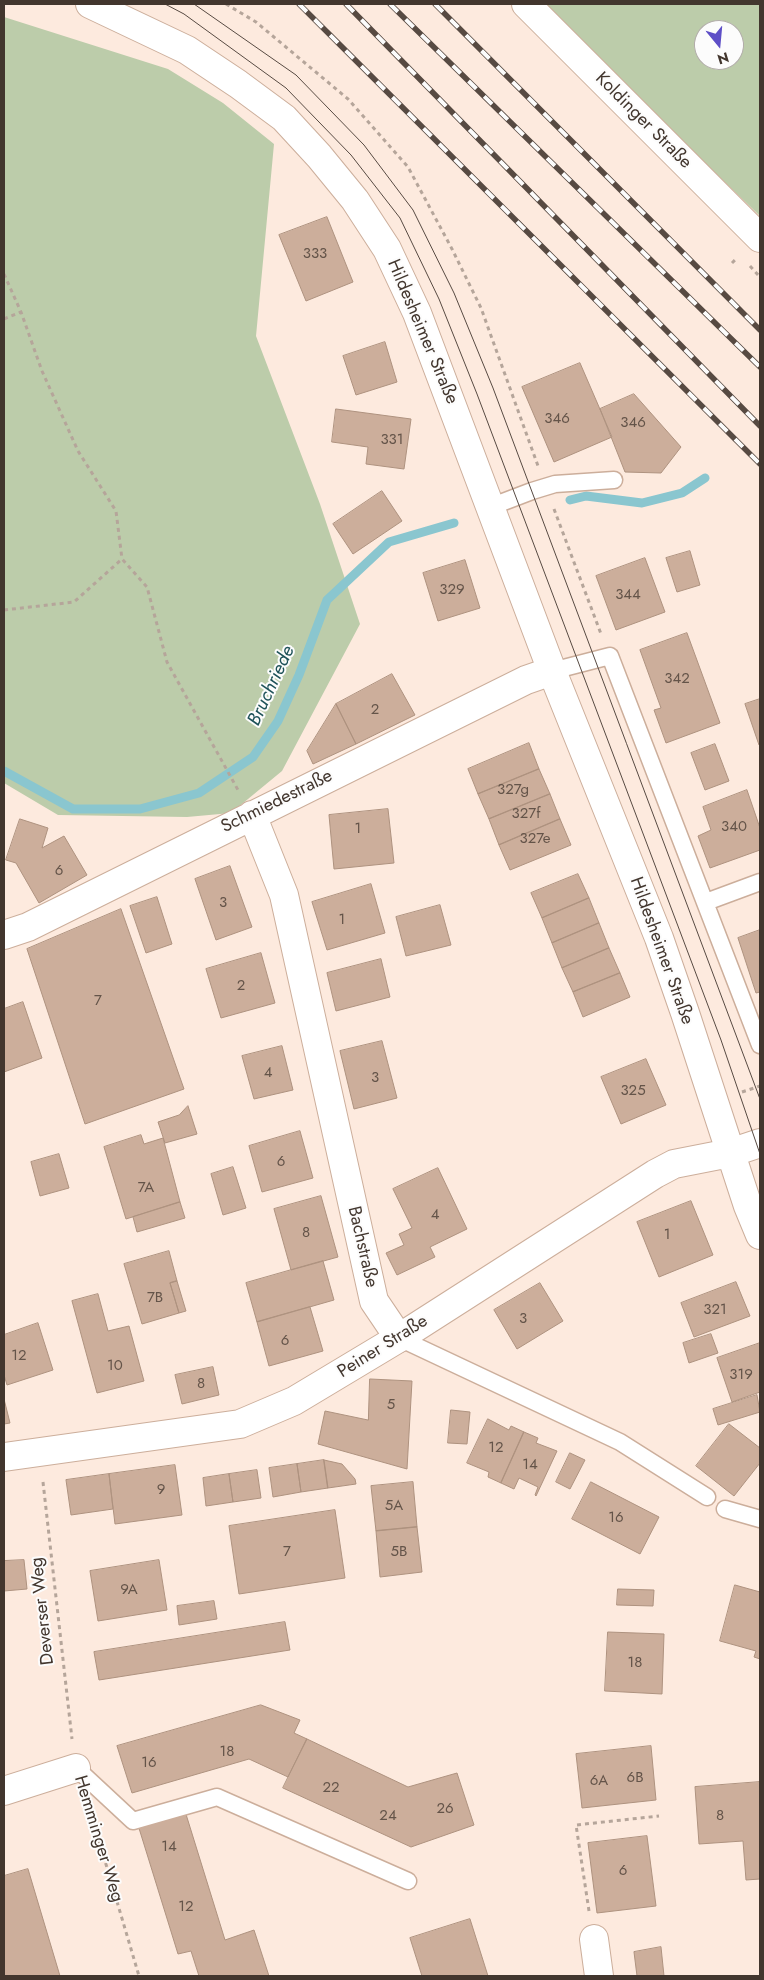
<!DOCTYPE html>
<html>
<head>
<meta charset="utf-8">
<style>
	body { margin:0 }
	#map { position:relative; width:764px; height:1980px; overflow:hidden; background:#fdeade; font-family:Jost,sans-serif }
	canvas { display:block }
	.frame { position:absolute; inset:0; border:5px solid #42362e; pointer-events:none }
	.north { position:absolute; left:694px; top:20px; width:50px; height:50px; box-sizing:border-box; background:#fcfcfc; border:1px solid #b2adaa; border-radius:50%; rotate:163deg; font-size:14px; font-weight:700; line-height:20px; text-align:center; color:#42362e }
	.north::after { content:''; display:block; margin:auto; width:18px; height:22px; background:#5e4fc7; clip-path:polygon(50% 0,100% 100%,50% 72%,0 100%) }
</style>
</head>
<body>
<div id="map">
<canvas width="764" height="1980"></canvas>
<div class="frame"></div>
<div class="north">N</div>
</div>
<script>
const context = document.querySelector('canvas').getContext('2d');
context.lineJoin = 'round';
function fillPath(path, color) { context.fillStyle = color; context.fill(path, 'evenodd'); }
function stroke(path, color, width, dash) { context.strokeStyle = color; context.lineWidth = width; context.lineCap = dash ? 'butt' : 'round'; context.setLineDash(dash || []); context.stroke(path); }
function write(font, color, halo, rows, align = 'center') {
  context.font = font + ' Jost,sans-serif'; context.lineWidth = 4; context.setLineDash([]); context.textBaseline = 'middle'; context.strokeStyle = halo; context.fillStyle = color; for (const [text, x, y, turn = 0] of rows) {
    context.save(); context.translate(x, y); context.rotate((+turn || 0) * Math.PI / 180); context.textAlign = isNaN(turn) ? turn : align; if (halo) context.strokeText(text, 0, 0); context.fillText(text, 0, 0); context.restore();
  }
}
const green = new Path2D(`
	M540 4H760V216ZM704 30H734V60H704Z
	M4 17 168 69 223 103 274 144 256 336 320 504 360 624 282 771 231 813 187 817 58 815 4 783Z`);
const stream = new Path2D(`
	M570 500 586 496 642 503 682 493 705 478
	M4 771 73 809H140L199 793 253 757 278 721 299 675 327 600 389 542 454 523`);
const building = new Path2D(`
	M327 217 353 282 306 301 279 235Z
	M385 342 397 382 356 395 343 356Z
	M580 363 612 437 554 462 522 387Z
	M634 394 681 447 661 473 625 472 600 409Z
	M336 409 411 419 404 469 366 464 368 447 332 442Z
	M382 491 402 521 353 554 333 524Z
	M690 551 700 585 677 592 666 558Z
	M645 558 665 612 616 630 596 576Z
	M465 560 480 608 438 621 423 573Z
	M687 633 720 723 666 743 654 710 661 708 640 650Z
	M392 674 415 715 356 744 336 704Z
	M760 699V745H759L745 704Z
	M336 704 356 744 313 764 307 751Z
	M529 743 539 769 478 794 468 769Z
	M715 744 729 781 705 790 691 753Z
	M539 769 550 794 489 819 478 794Z
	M747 790 760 828V850L710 868 698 836 711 830 703 807Z
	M550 794 560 819 499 845 489 819Z
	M388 809 394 863 334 869 329 815Z
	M20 819 48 828 42 848 64 836 87 875 39 903 16 863 6 860Z
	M560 819 571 845 510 870 499 845Z
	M230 866 252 927 216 940 195 879Z
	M578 874 589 898 542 918 531 893Z
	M371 884 385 933 327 950 312 902Z
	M157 897 172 944 146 953 130 906Z
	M589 898 599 923 552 943 542 918Z
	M440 905 451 945 406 956 396 917Z
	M121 909 184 1089 85 1124 27 949Z
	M599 923 609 948 562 968 552 943Z
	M760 930V992L756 993 738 938Z
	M609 948 620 973 573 992 562 968Z
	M261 953 275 1003 221 1018 206 969Z
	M381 959 390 997 336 1011 327 973Z
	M620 973 630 997 583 1017 573 992Z
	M23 1002 42 1058 4 1072V1009Z
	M382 1041 397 1098 354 1109 340 1051Z
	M282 1046 293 1090 254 1099 242 1056Z
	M646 1059 666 1105 621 1124 601 1077Z
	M188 1106 197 1134 165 1143 158 1122 179 1115Z
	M300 1131 313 1178 262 1192 249 1146Z
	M141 1135 144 1144 163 1138 180 1202 126 1219 104 1147Z
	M59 1154 69 1188 40 1196 31 1162Z
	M233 1167 246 1208 223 1215 211 1174Z
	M438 1168 467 1229 430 1247 435 1257 397 1275 386 1253 404 1245 399 1234 412 1228 393 1189Z
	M321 1196 338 1257 291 1270 274 1209Z
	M691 1201 713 1255 659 1277 637 1222Z
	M180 1202 185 1218 137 1232 133 1217Z
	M169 1251 177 1281 170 1283 179 1313 142 1324 124 1264Z
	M323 1261 334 1300 257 1322 246 1283Z
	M177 1281 186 1311 179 1313 170 1283Z
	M736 1282 750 1316 694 1337 681 1303Z
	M540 1283 563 1321 517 1349 494 1310Z
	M98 1294 108 1331 129 1326 144 1381 97 1393 72 1301Z
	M310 1307 323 1351 269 1366 257 1322Z
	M38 1323 53 1370 7 1385 4 1375V1335Z
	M711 1334 718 1353 689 1363 683 1343Z
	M760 1343V1392L732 1402 717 1358Z
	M213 1367 219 1395 182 1404 175 1375Z
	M370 1379 412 1381 407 1469 318 1444 325 1411 368 1420Z
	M757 1395 760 1412 718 1425 713 1409Z
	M4 1399 10 1423 4 1424Z
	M451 1410 470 1412 467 1444 448 1443Z
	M488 1419 509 1430 511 1426 524 1432 501 1483 488 1477 489 1472 467 1463Z
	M729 1424 760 1448V1463L734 1496 696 1466Z
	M524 1432 538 1438 536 1443 557 1451 536 1496 535 1495 538 1487 519 1478 514 1489 501 1483Z
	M570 1453 585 1460 570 1489 556 1482Z
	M324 1460 342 1464 355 1479 356 1484 328 1488Z
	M324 1460 328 1488 301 1492 297 1464Z
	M297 1464 301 1492 273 1497 269 1468Z
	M175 1465 182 1515 115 1524 109 1474Z
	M257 1470 261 1498 233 1502 229 1474Z
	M109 1474 113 1509 71 1515 66 1480Z
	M229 1474 233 1502 206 1506 203 1478Z
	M413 1482 417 1527 376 1531 371 1486Z
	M591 1482 659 1517 640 1554 572 1519Z
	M335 1510 345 1578 239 1594 229 1526Z
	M417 1527 422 1572 380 1577 376 1531Z
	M24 1560 27 1589 4 1591V1561Z
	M159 1560 167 1610 98 1621 90 1571Z
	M735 1585 760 1592V1659L754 1657 756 1651 720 1641Z
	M618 1589 654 1590 653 1606 617 1605Z
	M214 1601 217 1619 179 1625 177 1606Z
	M285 1622 290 1650 99 1680 94 1652Z
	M608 1632 664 1634 662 1694 605 1691Z
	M261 1705 300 1720 294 1733 307 1739 288 1777 249 1759 132 1793 117 1746Z
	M307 1739 408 1787 457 1773 474 1825 411 1847 283 1788Z
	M651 1746 656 1800 582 1808 576 1754Z
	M760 1782V1879L746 1880 743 1841 699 1844 695 1787Z
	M185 1811 225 1940 254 1930 269 1976H199L191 1951 178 1954 138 1825Z
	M647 1836 656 1906 597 1913 588 1843Z
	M28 1869 60 1976H4V1876Z
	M470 1919 488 1976H422L410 1938Z
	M661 1947 664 1976H637L634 1952Z`);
const path = new Path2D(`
	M226 4 256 22 348 99 408 167 452 249 481 308 538 466
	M732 263 737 258
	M750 266 760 277
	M4 274 21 312 42 371 78 451 116 511 122 559
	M4 319 21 312
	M554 509 601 634
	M4 610 74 602 122 559 147 587 167 662 238 790
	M742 1092 760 1086
	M43 1482 72 1739
	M92 1817 139 1976
	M589 1911 576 1825 659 1816`);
const lane = new Path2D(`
	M490 507 532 491 555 484 614 480
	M552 671 610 656 760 1045
	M706 902 760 882
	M399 1338 620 1442 707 1497
	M725 1509 760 1519
	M76 1768 133 1821 217 1797 408 1881`);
const street = new Path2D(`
	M252 815 284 895 374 1301 399 1338
	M4 935 28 927 526 680 552 671
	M730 1153 760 1143
	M4 1791 76 1768
	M594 1939 599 1976`);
const secondary = new Path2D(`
	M90 4 187 50 238 84 284 118 319 156 355 200 387 249 417 313 552 671 659 938 685 1013 748 1206 760 1235
	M526 4 760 238
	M4 1457 240 1424 294 1401 399 1338 655 1174 674 1164 730 1153`);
const tram = new Path2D(`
	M165 4 184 14 286 88 351 155 400 218 439 299 477 394 721 1040 760 1154
	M194 4 296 75 364 145 413 210 454 293 493 388 760 1099`);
const rail = new Path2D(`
	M299 4 760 464
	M346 4 760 426
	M390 4 760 367
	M435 4 760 330`);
const numberNames = [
	["333",315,254],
	["346",557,419],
	["346",633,423],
	["331",392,440],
	["329",452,590],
	["344",628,595],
	["342",677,679],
	["2",375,710],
	["327g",513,790],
	["327f",526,814],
	["340",734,827],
	["1",358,829],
	["327e",535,839],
	["6",59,871],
	["3",223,903],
	["1",342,920],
	["2",241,986],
	["7",98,1001],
	["4",268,1073],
	["3",375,1078],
	["325",633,1091],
	["6",281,1162],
	["7A",146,1188],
	["4",435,1215],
	["8",306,1233],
	["1",667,1235],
	["7B",155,1298],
	["321",715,1310],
	["3",523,1319],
	["6",285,1341],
	["12",19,1356],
	["10",115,1366],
	["319",741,1375],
	["8",201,1384],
	["5",391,1405],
	["12",496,1448],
	["14",530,1465],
	["9",161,1490],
	["5A",394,1506],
	["16",616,1518],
	["7",287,1552],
	["5B",399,1552],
	["9A",129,1590],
	["18",635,1663],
	["18",227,1752],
	["16",149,1763],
	["6B",635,1778],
	["6A",599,1781],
	["22",331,1788],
	["26",445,1809],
	["24",388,1816],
	["8",720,1816],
	["14",169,1847],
	["6",623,1871],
	["12",186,1907]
];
const streetNames = [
	["Koldinger Straße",643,121,45],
	["Hildesheimer Straße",422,332,67],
	["Schmiedestraße",277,802,-26],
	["Hildesheimer Straße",661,951,70],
	["Bachstraße",362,1247,77],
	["Peiner Straße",383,1347,-32],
	["Deverser Weg",43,1611,-96],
	["Hemminger Weg",98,1839,73]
];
const waterNames = [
	["Bruchriede",272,686,-65]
];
fillPath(green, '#bcccaa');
stroke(stream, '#8ac6cf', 9);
fillPath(building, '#ccae9b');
stroke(building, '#ae927f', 1);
stroke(lane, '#ccae9b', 19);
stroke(street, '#ccae9b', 30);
stroke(secondary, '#ccae9b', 30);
stroke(path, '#b5a59a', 3, [4, 4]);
stroke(lane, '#fff', 16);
stroke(street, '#fff', 28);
stroke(secondary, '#fff', 28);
stroke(tram, '#574a42', 1);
stroke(rail, '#574a42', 5.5);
stroke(rail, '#fcfcfc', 4, [11]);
write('15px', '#645449', null, numberNames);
write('18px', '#42362e', '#fcfcfc', streetNames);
write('italic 19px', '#1e5259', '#fcfcfc', waterNames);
</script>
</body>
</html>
